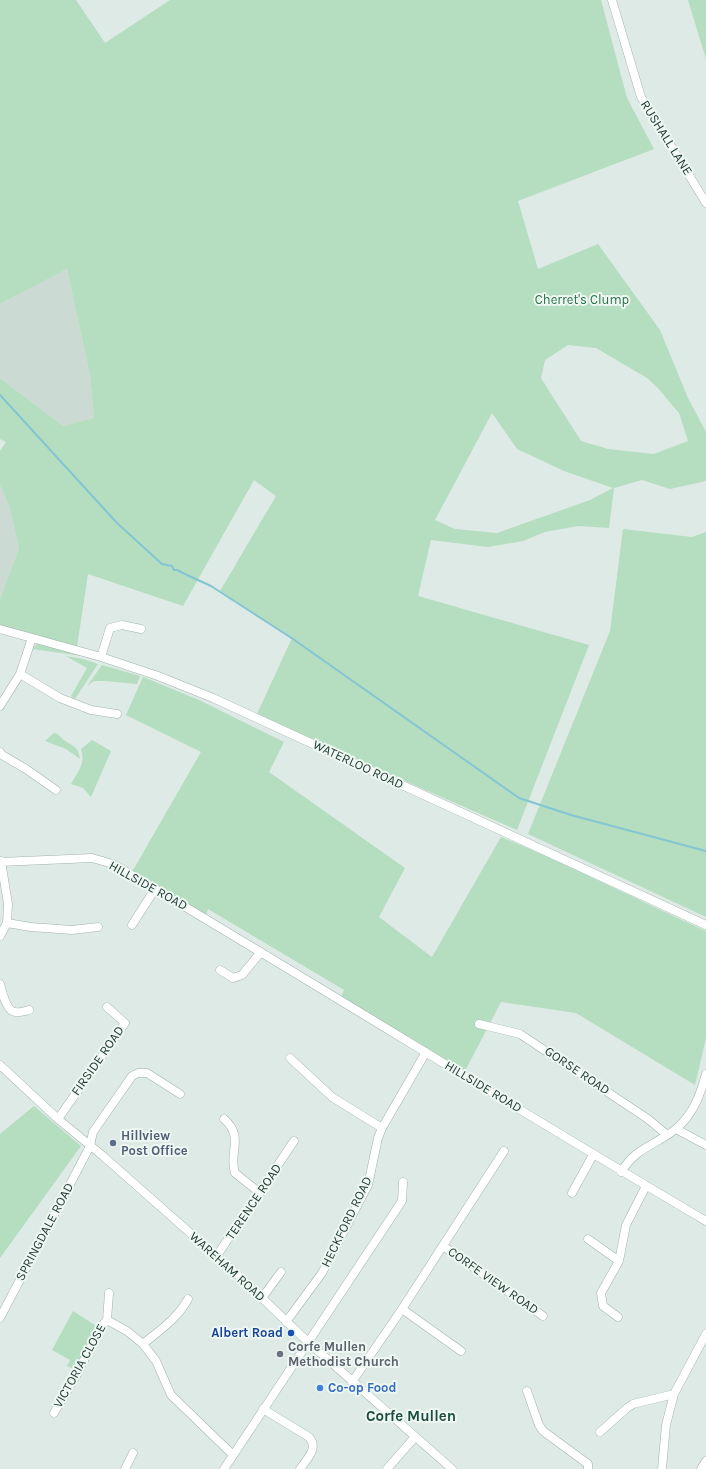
<!DOCTYPE html>
<html>
<head>
<meta charset="utf-8">
<style>
	body { margin:0 }
	canvas { display:block; background:#deeae5 }
</style>
</head>
<body>
<canvas width="706" height="1469"></canvas>
<script>
const context = document.querySelector('canvas').getContext('2d');
context.lineJoin = 'round';
function fillPath(path, color) { context.fillStyle = color; context.fill(path, 'evenodd'); }
function stroke(path, color, width, dash) { context.strokeStyle = color; context.lineWidth = width; context.lineCap = dash ? 'butt' : 'round'; context.setLineDash(dash || []); context.stroke(path); }
function write(font, color, halo, rows, align = 'center') {
  context.font = font + ' Karla,sans-serif'; context.lineWidth = 4; context.setLineDash([]); context.textBaseline = 'middle'; context.strokeStyle = halo; context.fillStyle = color; for (const [text, x, y, turn = 0] of rows) {
    context.save(); context.translate(x, y); context.rotate((+turn || 0) * Math.PI / 180); context.textAlign = isNaN(turn) ? turn : align; if (halo) context.strokeText(text, 0, 0); context.fillText(text, 0, 0); context.restore();
  }
}
const built = new Path2D(`
	M67 269 90 375 94 418 63 426 0 378V304Z
	M0 484 10 509 19 548 0 599Z`);
const green = new Path2D(`
	M0 0H76L105 43 170 0H601L627 98 654 149 518 201 538 269 598 244 660 330 688 398 706 432V481L670 489 642 480 614 488 609 528 578 526 545 532 523 541 488 547 431 540 418 596 589 645 517 830 256 716 292 638 220 591 276 496 254 480 183 606 88 574 77 647 0 626V599L19 548 10 509 0 484V451L6 442 0 439V378L63 426 94 418 90 375 67 269 0 304ZM568 345 596 348 647 378 657 387 679 413 688 441 654 454 608 449 581 441 541 378 545 360ZM492 413 517 449 564 471 613 488 590 500 497 533 455 529 435 520Z
	M688 0H706V59Z
	M623 529 692 537 706 532V917L528 834 610 631Z
	M37 644H42L101 659 100 661 83 656 32 649Z
	M66 656 83 659 98 664 75 699 71 696 87 668Z
	M102 665 140 676 137 684 105 681H94L87 686Z
	M143 677 199 700 284 742 269 772 405 868 379 917 432 957 501 837C570 865 637 900 706 931V1038L695 1085 576 1013 501 1002 465 1071 341 997 344 990 208 909 206 916 132 872 201 752 126 715Z
	M54 733C59 734 60 737 64 740 73 747 78 745 80 759L66 749 45 741Z
	M92 740 111 751 91 797 83 788 71 784C78 771 86 764 81 749Z
	M34 1106 81 1146 0 1258V1134Z
	M73 1311 98 1327 76 1370 67 1366 70 1360 52 1350Z`);
const stream = new Path2D(`
	M0 395 117 523 162 564 172 566 174 570H177L187 575 211 586 293 639 519 798 571 815 706 851`);
const minor = new Path2D(`
	M612 0 641 97 706 203
	M0 629 101 657 158 676 213 698 706 925
	M101 657 110 628 122 625 141 629
	M20 674 60 698 91 710 117 714
	M0 706 20 674 32 638
	M0 752 2 755 26 769 56 790
	M0 862 92 858 113 864C312 981 507 1104 706 1221
	M7 923 31 927 72 930 98 927
	M132 925 155 889
	M0 936 7 923 8 904 1 861
	M220 970 233 978 242 975 261 952
	M0 984C2 991 6 1011 15 1012 19 1013 25 1011 29 1010
	M479 1024 520 1034 648 1119 667 1135
	M290 1058 332 1097 382 1128
	M0 1065 58 1119 103 1156 240 1277 308 1342 452 1469
	M58 1119 125 1023 107 1007
	M224 1119C245 1137 228 1153 235 1173L260 1193
	M676 1129 706 1145
	M621 1172C637 1146 657 1145 677 1128 694 1113 700 1095 706 1074
	M572 1193 593 1155
	M588 1239 619 1261
	M443 1246 543 1316
	M216 1257 294 1141
	M262 1298 281 1272
	M188 1299C177 1319 161 1329 143 1344L156 1361 171 1395 233 1455
	M402 1309 461 1351
	M618 1317 603 1306 601 1293 619 1261 626 1225 646 1186
	M0 1318 90 1146 93 1132 132 1076 138 1073H147L180 1094
	M107 1320 127 1331 143 1344
	M286 1322 322 1273 368 1185 378 1138 382 1128 426 1052
	M352 1382 402 1309 504 1151
	M527 1391 539 1425 543 1431 588 1464V1469
	M263 1409 309 1437C319 1448 307 1459 300 1469
	M54 1413 76 1376 100 1328 107 1320 109 1293
	M600 1432 627 1408 633 1404 674 1394
	M125 1469 133 1453
	M224 1469 402 1201 403 1182
	M387 1469 415 1437
	M662 1469 666 1425 674 1394 706 1334
	M701 1469 706 1461`);
const markers = [
	[113,1143,4,"#5c6f8a"],
	[291,1333,4,"#1a4fb4"],
	[280,1354,4,"#6b7280"],
	[320,1388,4,"#3f7fe0"]
];
const streetNames = [
	["RUSHALL LANE",666,138,58],
	["WATERLOO ROAD",358,765,25],
	["HILLSIDE ROAD",148,886,29],
	["FIRSIDE ROAD",98,1061,-55],
	["GORSE ROAD",577,1071,34],
	["HILLSIDE ROAD",483,1087,31],
	["TERENCE ROAD",254,1202,-56],
	["HECKFORD ROAD",347,1222,-64],
	["SPRINGDALE ROAD",45,1232,-62],
	["WAREHAM ROAD",227,1267,42],
	["CORFE VIEW ROAD",493,1281,35],
	["VICTORIA CLOSE",80,1366,-61]
];
const parkNames = [
	["Cherret's Clump",582,300]
];
const serviceNames = [
	["Hillview",121,1136],
	["Post Office",121,1151]
];
const transitNames = [
	["Albert Road",283,1333]
];
const worshipNames = [
	["Corfe Mullen",288,1347],
	["Methodist Church",288,1362]
];
const shopNames = [
	["Co-op Food",328,1388]
];
const quarterNames = [
	["Corfe Mullen",411,1417]
];
fillPath(built, '#ccdad4');
fillPath(green, '#b5ddc0');
stroke(stream, '#83c5d2', 2);
stroke(minor, '#a1b2ac', 9);
stroke(minor, '#fff', 8);
for (const [x, y, r, color] of markers) { const dot = new Path2D(); dot.arc(x, y, r, 0, 2 * Math.PI); context.fillStyle = color; context.fill(dot); stroke(dot, '#eef7f2', 1.5); }
write('13px', '#1f3a33', '#eef7f2', streetNames);
write('13px', '#287245', '#eef7f2', parkNames);
write('bold 13px', '#4e5e75', '#eef7f2', serviceNames, 'left');
write('bold 13px', '#164399', '#eef7f2', transitNames, 'right');
write('bold 13px', '#5b616d', '#eef7f2', worshipNames, 'left');
write('bold 13px', '#366cbe', '#eef7f2', shopNames, 'left');
write('bold 15px', '#1a4c41', '#eef7f2', quarterNames);
</script>
</body>
</html>
